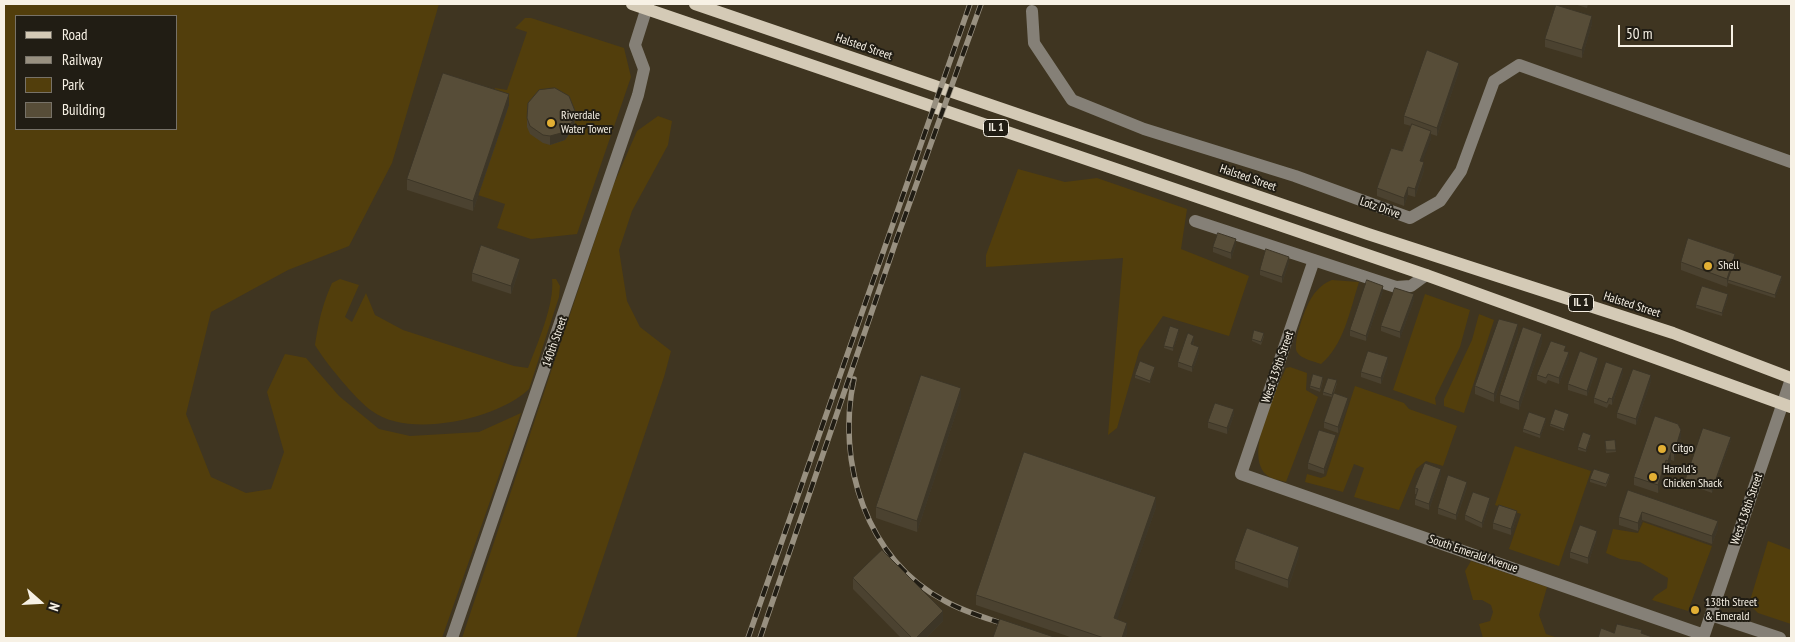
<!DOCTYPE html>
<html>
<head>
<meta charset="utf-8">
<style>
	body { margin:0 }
	#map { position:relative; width:1795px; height:642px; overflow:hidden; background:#3f3521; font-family:"PT Sans Narrow",sans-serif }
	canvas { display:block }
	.frame { position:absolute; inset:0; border:5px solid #f7f1e5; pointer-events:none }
	.legend { position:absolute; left:15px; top:15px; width:162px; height:115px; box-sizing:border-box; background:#211d14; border:1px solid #777268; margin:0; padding:6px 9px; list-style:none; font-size:15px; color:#f7f1e5 }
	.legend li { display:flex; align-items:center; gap:10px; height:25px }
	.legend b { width:25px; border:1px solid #777268 }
	.north { position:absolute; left:15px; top:577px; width:50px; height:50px; -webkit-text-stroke:4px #211d14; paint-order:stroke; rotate:109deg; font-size:14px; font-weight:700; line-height:20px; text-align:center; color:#f7f1e5 }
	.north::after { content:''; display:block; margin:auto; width:18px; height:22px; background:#f7f1e5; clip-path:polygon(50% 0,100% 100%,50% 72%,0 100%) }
	.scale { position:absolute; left:1618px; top:25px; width:115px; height:22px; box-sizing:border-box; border:2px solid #f7f1e5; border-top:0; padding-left:6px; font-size:15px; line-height:18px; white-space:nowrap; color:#f7f1e5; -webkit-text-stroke:4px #211d14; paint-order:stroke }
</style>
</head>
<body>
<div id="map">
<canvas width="1795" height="642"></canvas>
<div class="frame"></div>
<ul class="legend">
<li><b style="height:6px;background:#d4cab6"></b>Road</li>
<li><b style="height:6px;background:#989080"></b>Railway</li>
<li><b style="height:14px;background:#523e0c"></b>Park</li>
<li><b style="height:14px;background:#574d38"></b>Building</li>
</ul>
<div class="north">N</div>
<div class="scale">50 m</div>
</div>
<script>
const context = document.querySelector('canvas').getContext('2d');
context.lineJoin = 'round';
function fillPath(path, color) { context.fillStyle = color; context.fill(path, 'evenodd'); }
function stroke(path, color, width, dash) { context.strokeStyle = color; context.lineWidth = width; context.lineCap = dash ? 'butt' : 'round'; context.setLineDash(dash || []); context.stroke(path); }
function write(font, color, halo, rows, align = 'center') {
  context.font = font + ' "PT Sans Narrow",sans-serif'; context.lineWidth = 4; context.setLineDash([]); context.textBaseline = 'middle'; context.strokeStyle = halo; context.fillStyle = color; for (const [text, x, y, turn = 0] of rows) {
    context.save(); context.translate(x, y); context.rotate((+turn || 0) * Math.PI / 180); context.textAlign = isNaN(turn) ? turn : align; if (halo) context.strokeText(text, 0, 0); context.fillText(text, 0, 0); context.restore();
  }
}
const green = new Path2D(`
	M4 4H439L392 163 349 246 288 270 211 312 186 414 211 477 246 493 271 489 284 452 267 392 285 354 306 358 339 396 379 429 410 436 479 432 521 413 442 638H4ZM16 16H176V129H16Z
	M525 18H531L624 48 631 77 577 234 531 239 497 228 505 204 478 195 491 99 495 88 507 90 527 32 515 28Z
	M658 116 672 121 668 145 632 211 619 250 627 301 640 327 671 351 664 377 576 638H462L613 186 637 131Z
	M1018 169 1065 182 1097 178 1187 209 1181 249 1249 276 1229 336 1163 316 1139 351 1117 428 1108 435 1123 258 986 267V255Z
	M340 279 359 285 345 317 352 322 366 293 375 315 403 330 514 366 528 368C537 345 555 303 552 279H556L560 286 559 297 529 389C498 419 409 439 372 411 356 400 325 362 315 345 319 320 322 306 332 283Z
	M1332 280 1359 282C1350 310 1344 345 1321 364 1313 361 1301 359 1297 352 1292 343 1306 305 1312 297 1317 289 1324 283 1332 280Z
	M1425 294 1470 310 1460 347 1435 398 1436 405 1393 390Z
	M1479 314 1494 320 1464 413 1444 406V399L1472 340Z
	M1290 367 1307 373 1306 390 1318 397 1286 482C1280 480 1272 479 1268 476 1242 457 1276 391 1286 368Z
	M1355 386 1404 403 1409 409 1457 426 1443 466 1426 461 1416 469 1399 510 1354 497 1364 468 1354 464 1343 492 1305 482 1307 474 1321 478 1326 476Z
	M1515 446 1591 471 1559 566 1509 549 1521 514 1495 505Z
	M1643 522 1712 546 1688 611 1652 600 1655 596 1667 588 1668 578 1640 562 1620 559 1606 553 1613 529 1638 533Z
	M1768 541 1791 550V624L1758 613 1749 604Z
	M1471 561 1547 587 1539 615 1546 634 1558 638H1483L1479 624 1490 621 1493 612 1491 605 1482 600H1473L1465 571Z`);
const minor = new Path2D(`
	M1032 11 1034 43 1072 100 1144 129 1295 176 1410 218 1440 201 1461 171 1494 81 1519 65 1791 162
	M1195 221 1396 287 1411 286 1426 275
	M1314 260 1241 474 1704 635
	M1711 615 1780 638
	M452 638 638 95 644 69 635 45 648 4
	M1703 638 1791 379`);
const major = new Path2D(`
	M632 4 1426 275 1791 407
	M695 4 1368 234 1673 333 1791 378`);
const rail = new Path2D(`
	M854 379C836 462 866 560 945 601 966 613 990 619 1013 627
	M748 638 970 4
	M760 638 896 241 981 4`);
const wall = new Path2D(`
	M1574 4H1588L1587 8Z
	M1592 24 1582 58 1545 47V39Z
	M1459 71 1437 136 1431 134V139L1422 161 1424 170 1415 197 1408 195 1404 206 1377 196V188L1402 151 1411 126 1404 124V116Z
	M509 105 473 211 407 190V179Z
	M527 118 575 119 574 127 565 140 550 145 543 143 530 134 527 127Z
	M1236 244 1231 259 1213 252V247Z
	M1735 260 1782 279 1775 298 1728 283 1727 287 1681 270V262Z
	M1289 262 1282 283 1260 275V270Z
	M520 267 511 294 472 281V273Z
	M1383 291 1366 341 1350 336V330Z
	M1728 297 1722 316 1696 308V305Z
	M1414 300 1400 338 1381 331V326Z
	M1179 332 1173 351 1164 348V346Z
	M1518 332 1494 402 1475 394V386Z
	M1264 336 1261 345 1252 341V339Z
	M1194 341 1193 345 1199 353 1192 372 1178 367V362Z
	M1542 342 1519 410 1500 403V395Z
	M1566 351 1569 358 1559 384 1548 380 1546 384 1537 380V375Z
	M1388 363 1381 384 1361 377V372Z
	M1598 363 1587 396 1568 390V384Z
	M1155 369 1150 383 1135 378V375Z
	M1623 373 1612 405 1609 404 1607 408 1594 403V398Z
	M1323 380 1320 392 1310 388V386Z
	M1651 381 1636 425 1617 418V413Z
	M1337 383 1334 393 1348 403 1338 433 1324 428V422L1332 397 1323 395V392Z
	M961 398 917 532 876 518V507Z
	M1234 415 1227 434 1208 428V422Z
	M1569 416 1564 431 1550 426V424Z
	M1546 421 1540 438 1523 432V429Z
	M1591 438 1586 452 1578 450V447Z
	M1681 438 1674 461 1671 460 1668 469H1666L1658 493 1634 485V477Z
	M1615 440 1616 452 1606 453 1605 441Z
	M1731 440 1712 493 1685 483V481Z
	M1336 441 1324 474 1308 469V463Z
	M1441 475 1429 510 1415 505V499L1417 494H1415V488Z
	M1610 476 1606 487 1590 482V479Z
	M1467 487 1456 520 1438 514V508Z
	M1628 490 1718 529 1712 544 1642 520 1638 531 1619 525V517Z
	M1490 503 1482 528 1465 520V515Z
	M1156 507 1117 619 1127 633 1125 638H1073L976 605V595Z
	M1517 516 1511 535 1493 529V523Z
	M1597 536 1588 564 1570 558V552Z
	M1299 555 1288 588 1235 569V561Z
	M853 578 943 621 926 638H901L853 589Z`);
const shadedWall = new Path2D(`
	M1592 16V24L1582 58V50Z
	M1459 63V71L1437 136V128Z
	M509 94V105L473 211V201Z
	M575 111 574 127 565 140 550 145V136Z
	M1431 131V139L1420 169V161Z
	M1424 162V170L1415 197V189Z
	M1408 187V195L1404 206V198Z
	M1236 239V244L1231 259V253Z
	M1735 254V262L1728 280 1727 287V279Z
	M1289 257V262L1282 283V277Z
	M520 259V267L511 294V286Z
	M1782 276V279L1775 298V295Z
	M1383 286V291L1366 341V336Z
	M1414 294V300L1400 338V332Z
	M1728 294V297L1722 316V313Z
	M1518 324V332L1494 402V394Z
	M1179 329V332L1173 351V348Z
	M1542 334V342L1519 410V402Z
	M1194 336V341L1191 350V344Z
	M1199 347V353L1192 372V367Z
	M1569 352V358L1559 384V378Z
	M1388 357V363L1381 384V378Z
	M1598 358V363L1587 396V391Z
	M1155 367V369L1150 383V381Z
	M1623 368V373L1612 405V399Z
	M1651 375V381L1636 425V419Z
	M961 388V398L917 532V521Z
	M1348 398V403L1338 433V427Z
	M1234 409V415L1227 434V428Z
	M1569 414V416L1564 431V429Z
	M1546 418V421L1540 438V435Z
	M1681 430V438L1674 461V453Z
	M1336 435V441L1324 474V469Z
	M1591 435V438L1586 452V450Z
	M1731 437V440L1712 493V490Z
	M1671 452V460L1668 469V461Z
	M1666 460V469L1658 493V485Z
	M1441 469V475L1429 510V504Z
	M1467 482V487L1456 520V515Z
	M1156 497V507L1114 629V618Z
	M1490 498V503L1482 528V523Z
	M1517 511V516L1511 535V529Z
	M1642 512V520L1638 531V523Z
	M1718 521V529L1712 544V536Z
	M1597 531V536L1588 564V558Z
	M1299 547V555L1288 588V580Z
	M943 611V621L926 638H916Z
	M1127 623V633L1125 638H1122Z`);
const building = new Path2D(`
	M1556 5 1592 16 1582 50 1545 39Z
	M1427 50 1459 63 1437 128 1404 116Z
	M443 73 509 94 473 201 407 179Z
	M555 88 569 96 575 111 574 119 565 132 550 136 543 135 530 126 527 118 528 103 539 90Z
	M1412 124 1431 131 1420 161 1424 162 1415 189 1408 187 1404 198 1377 188 1391 148 1402 151Z
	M1218 233 1236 239 1231 253 1213 247Z
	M1688 238 1735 254 1727 279 1681 262Z
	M481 245 520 259 511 286 472 273Z
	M1266 249 1289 257 1282 277 1260 270Z
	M1735 260 1782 276 1775 295 1728 280Z
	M1367 280 1383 286 1366 336 1350 330Z
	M1702 286 1728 294 1722 313 1696 305Z
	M1395 288 1414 294 1400 332 1381 326Z
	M1499 319 1518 324 1494 394 1475 386Z
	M1170 326 1179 329 1173 348 1164 346Z
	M1523 327 1542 334 1519 402 1500 395Z
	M1254 330 1264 333 1261 342 1252 339Z
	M1188 333 1194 336 1191 344 1199 347 1192 367 1178 362Z
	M1551 341 1566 346 1564 351 1569 352 1559 378 1548 374 1546 378 1537 375Z
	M1368 351 1388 357 1381 378 1361 372Z
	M1580 351 1598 358 1587 391 1568 384Z
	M1140 361 1155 367 1150 381 1135 375Z
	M1606 362 1623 368 1612 399 1609 398 1607 403 1594 398Z
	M1633 369 1651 375 1636 419 1617 413Z
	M1313 374 1323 377 1320 389 1310 386Z
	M921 375 961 388 917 521 876 507Z
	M1328 378 1337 380 1332 395 1323 392Z
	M1334 393 1348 398 1338 427 1324 422Z
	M1215 403 1234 409 1227 428 1208 422Z
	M1555 409 1569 414 1564 429 1550 424Z
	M1529 412 1546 418 1540 435 1523 429Z
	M1655 416 1678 424 1681 430 1674 453 1671 452 1668 461 1666 460 1658 485 1634 477Z
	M1703 428 1731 437 1712 490 1685 481Z
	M1319 430 1336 435 1324 469 1308 463Z
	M1583 432 1591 435 1586 450 1578 447Z
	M1615 440 1616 450H1606L1605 441Z
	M1024 452 1156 497 1114 618 1127 623 1122 638H1104L976 595Z
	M1425 463 1441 469 1429 504 1415 499 1418 489 1415 488Z
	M1594 469 1610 474 1606 484 1590 479Z
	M1448 475 1467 482 1456 515 1438 508Z
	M1628 490 1718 521 1712 536 1642 512 1638 523 1619 517Z
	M1473 492 1490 498 1482 523 1465 515Z
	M1499 505 1517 511 1511 529 1493 523Z
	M1580 525 1597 531 1588 558 1570 552Z
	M1247 528 1299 547 1288 580 1235 561Z
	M882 550 943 611 916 638H912L853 578Z
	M1000 619 1057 638H993Z
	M1617 624 1642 630 1641 633 1655 638H1598L1601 628 1614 633Z`);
const markers = [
	[551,123,5,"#e2af34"],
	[1708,266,5,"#e2af34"],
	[1662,449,5,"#e2af34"],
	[1653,477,5,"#e2af34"],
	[1695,610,5,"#e2af34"]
];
const shields = [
	[996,128,25],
	[1581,303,25]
];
const shieldNames = [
	["IL 1",996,128],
	["IL 1",1581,303]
];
const streetNames = [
	["Halsted Street",864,47,19],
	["Halsted Street",1248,178,19],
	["Lotz Drive",1380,208,19],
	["Halsted Street",1632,305,18],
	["140th Street",555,342,-71],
	["West 139th Street",1278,367,-71],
	["West 138th Street",1747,509,-71],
	["South Emerald Avenue",1473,554,19]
];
const poiNames = [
	["Riverdale",561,116],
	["Water Tower",561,130],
	["Shell",1718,266],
	["Citgo",1672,449],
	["Harold's",1663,470],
	["Chicken Shack",1663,484],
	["138th Street",1705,603],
	["& Emerald",1705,617]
];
fillPath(green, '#523e0c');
stroke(minor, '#858077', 12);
stroke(major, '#d4cab6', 12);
stroke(rail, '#989080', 5.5);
stroke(rail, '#211d14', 4, [11]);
fillPath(wall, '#4b4230');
fillPath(shadedWall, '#3d3627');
fillPath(building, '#574d38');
stroke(building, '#3d3627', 1);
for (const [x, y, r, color] of markers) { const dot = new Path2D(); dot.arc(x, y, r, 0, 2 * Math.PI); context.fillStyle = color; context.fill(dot); stroke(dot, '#211d14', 2); }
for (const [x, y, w] of shields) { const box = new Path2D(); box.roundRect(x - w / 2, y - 8.5, w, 17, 4); context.fillStyle = '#211d14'; context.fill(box); stroke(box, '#f7f1e5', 1); }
write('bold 11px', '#f7f1e5', null, shieldNames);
write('12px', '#f7f1e5', '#211d14', streetNames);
write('12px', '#f7f1e5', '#211d14', poiNames, 'left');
</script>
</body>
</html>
